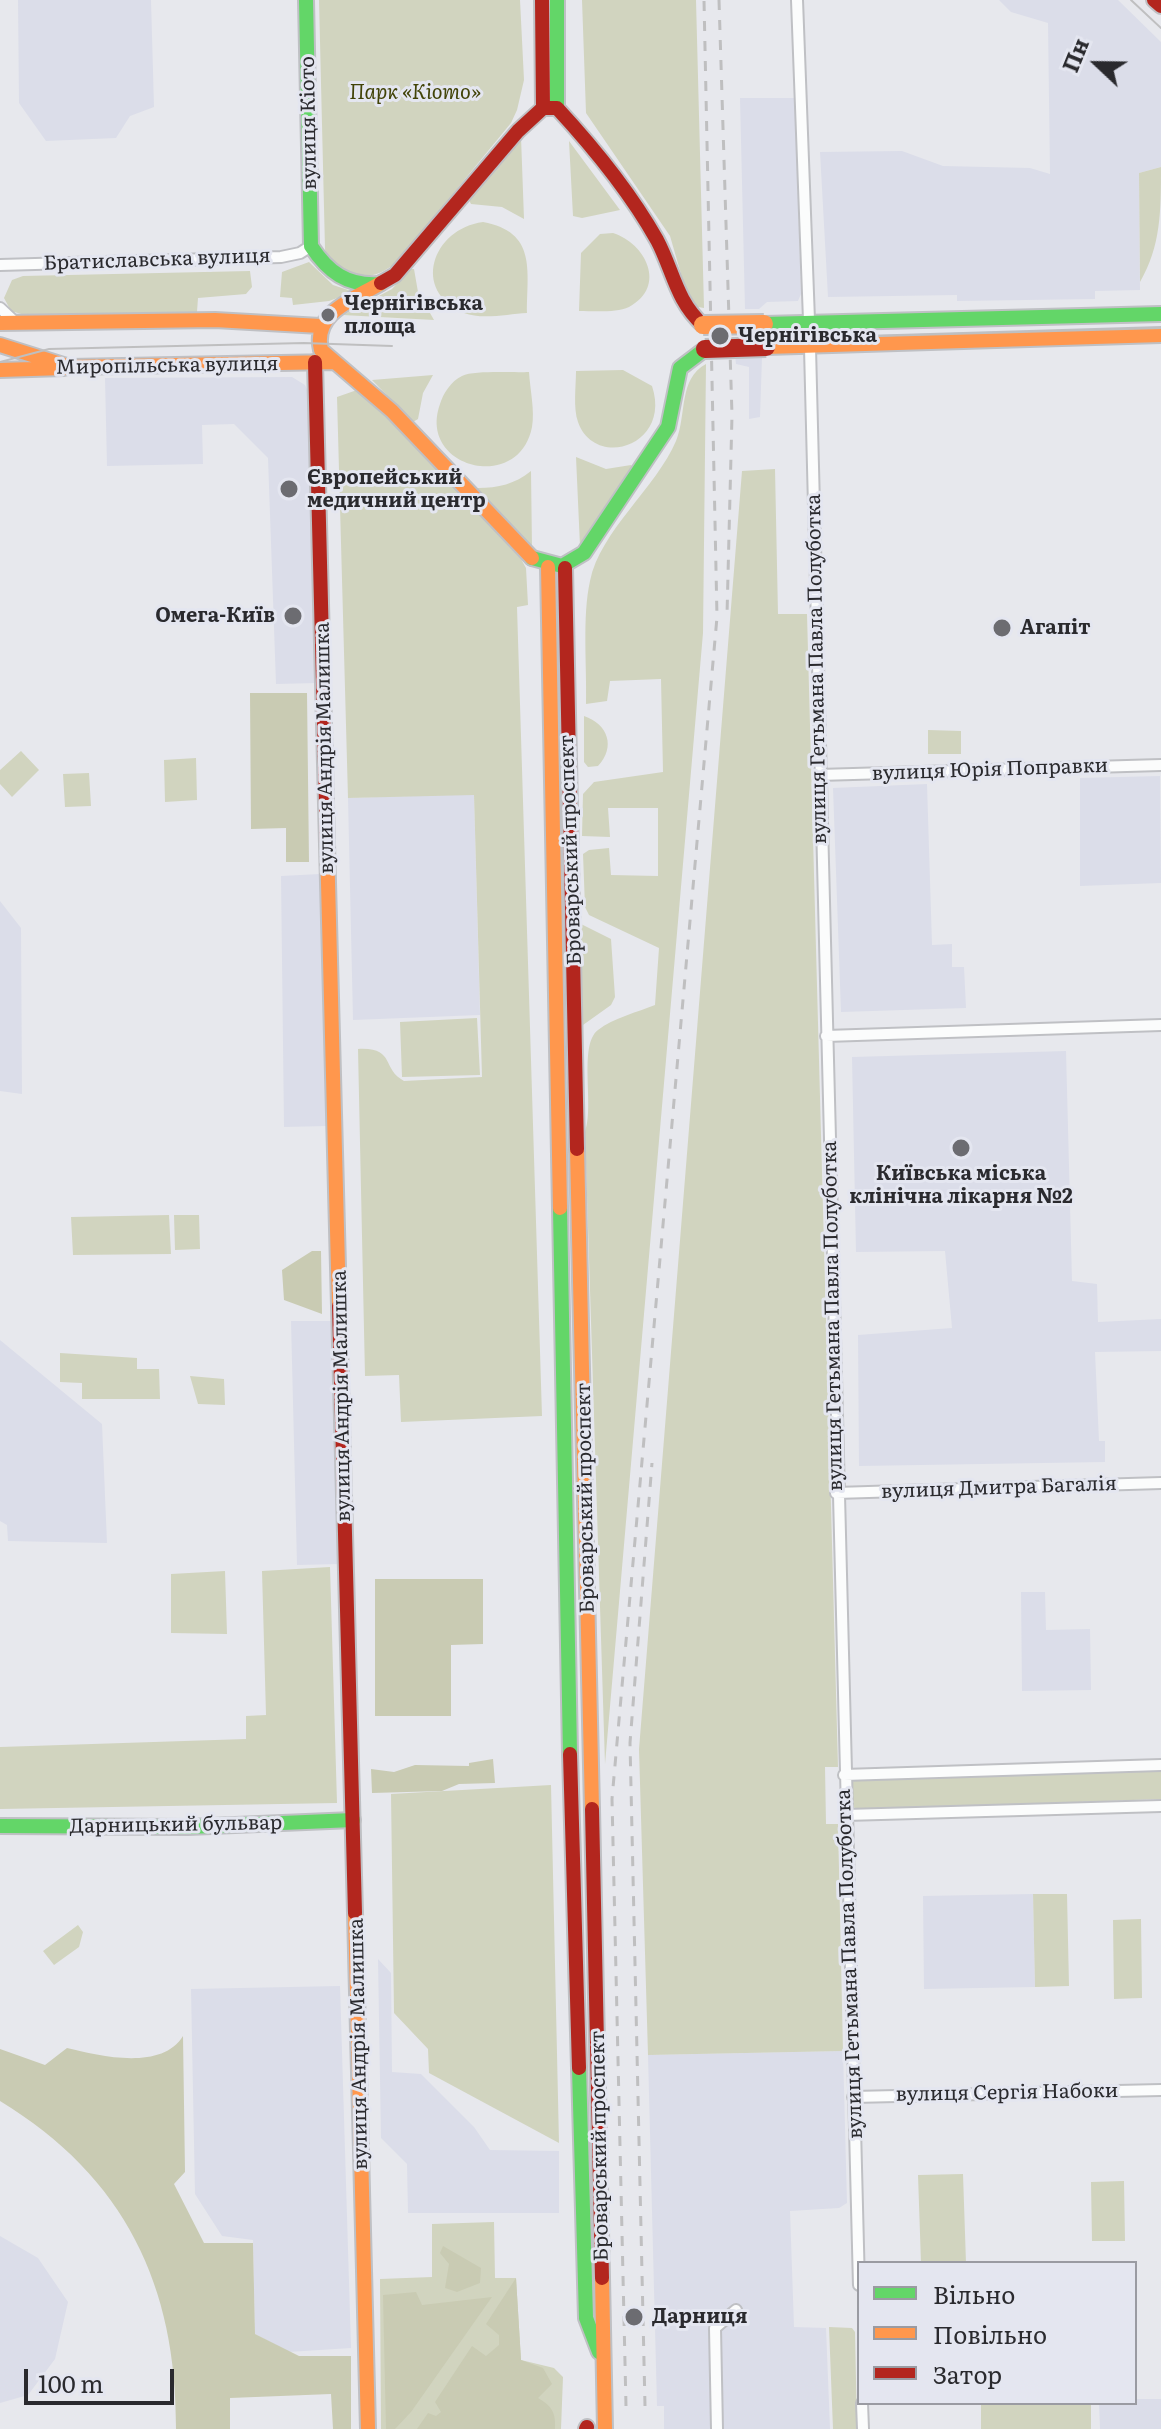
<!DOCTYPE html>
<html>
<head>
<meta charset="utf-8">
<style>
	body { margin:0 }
	#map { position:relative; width:1161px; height:2429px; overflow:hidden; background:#e7e8ed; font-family:Literata,serif }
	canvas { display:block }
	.legend { position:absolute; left:857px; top:2261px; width:280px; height:144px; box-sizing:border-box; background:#e4e6f0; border:2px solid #9a9ba2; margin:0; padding:10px 14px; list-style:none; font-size:24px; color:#2a2a2e }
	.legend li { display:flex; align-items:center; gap:16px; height:40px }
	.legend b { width:40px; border:2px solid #9a9ba2 }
	.north { position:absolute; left:1057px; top:24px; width:80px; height:80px; -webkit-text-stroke:6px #e4e6f0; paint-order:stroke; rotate:292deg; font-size:22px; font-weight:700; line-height:32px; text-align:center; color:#2a2a2e }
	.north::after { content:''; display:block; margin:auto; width:28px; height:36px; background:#2a2a2e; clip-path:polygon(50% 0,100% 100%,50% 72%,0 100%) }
	.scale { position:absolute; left:24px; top:2369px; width:150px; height:36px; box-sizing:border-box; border:4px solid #2a2a2e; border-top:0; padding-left:10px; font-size:24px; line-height:28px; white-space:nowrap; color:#2a2a2e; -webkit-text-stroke:6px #e4e6f0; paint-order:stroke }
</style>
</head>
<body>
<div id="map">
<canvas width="1161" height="2429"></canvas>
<ul class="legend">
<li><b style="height:10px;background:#63d668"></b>Вільно</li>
<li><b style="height:10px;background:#ff974d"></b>Повільно</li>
<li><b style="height:10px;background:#b3261e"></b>Затор</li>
</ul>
<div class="north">Пн</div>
<div class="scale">100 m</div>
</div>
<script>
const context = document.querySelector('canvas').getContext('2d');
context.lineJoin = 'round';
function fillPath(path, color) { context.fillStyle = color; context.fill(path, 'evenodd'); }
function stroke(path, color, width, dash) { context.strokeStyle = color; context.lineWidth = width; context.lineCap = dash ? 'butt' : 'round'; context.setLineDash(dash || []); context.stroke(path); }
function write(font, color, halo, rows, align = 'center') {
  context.font = font + ' Literata,serif'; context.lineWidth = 6; context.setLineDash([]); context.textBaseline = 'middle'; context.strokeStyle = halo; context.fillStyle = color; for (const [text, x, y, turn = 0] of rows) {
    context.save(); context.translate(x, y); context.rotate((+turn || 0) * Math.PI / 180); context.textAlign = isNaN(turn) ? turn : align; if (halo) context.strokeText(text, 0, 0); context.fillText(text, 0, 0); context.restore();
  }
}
const built = new Path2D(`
	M18 0H151L154 107 130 116 116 138 46 141 19 103Z
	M999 0H1118L1161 42V167L1139 173 1140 290 1095 291V299L957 301V295L828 297 820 152 902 151 943 166 1030 168 1050 174 1048 23 1011 12Z
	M740 98H795L801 294 798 301 767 302 759 309H745Z
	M735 355 762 357 760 417 749 419V367L736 364Z
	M292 377 305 385 309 394 317 683 276 684 268 458 234 424 202 425 203 464 107 466 105 378Z
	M1160 776 1161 883 1080 886V778Z
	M927 784 932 945 952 944V967H964L966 1008 841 1012 833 788Z
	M474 794 480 1015 353 1020 348 798Z
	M320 874 327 1126 284 1127 281 876Z
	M0 901 21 928 22 1094 0 1091Z
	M1066 1051 1072 1281 1097 1284 1098 1322 1161 1319V1351L1095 1352 1099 1441H1105V1462L859 1466 858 1335 952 1328 945 1251 856 1252 852 1057Z
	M291 1321H331L339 1564 297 1565Z
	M0 1340 102 1424 107 1543 8 1541 7 1525 0 1521Z
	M1021 1592H1045L1046 1630 1090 1629 1091 1690 1022 1691Z
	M1033 1894 1035 1987 924 1989 923 1896Z
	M378 1959 391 1973 392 2072 421 2074 474 2127 490 2150 559 2151V2213H408L407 2164 381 2138Z
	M340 1986 351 2348 288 2352 255 2334 253 2240 222 2236 195 2194 191 1989Z
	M843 2051 847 2203 839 2208 790 2211 794 2327 826 2328 830 2429H664V2406H657L648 2055Z
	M0 2236 38 2258 68 2302 55 2359 28 2395 0 2403Z
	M1135 2399H1161V2429H1100L1099 2403H1135Z`);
const green = new Path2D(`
	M319 0H520L524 80 517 110 511 123 397 262C371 283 353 279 327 261L325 249Z
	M582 0H696L704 308 698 307 686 291 670 236 586 113Z
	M521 137 524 219 502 207 471 204 468 198Z
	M569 141 620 210 582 218 573 216Z
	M1161 167C1161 211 1161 246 1140 282L1139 173Z
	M483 222C537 232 527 270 527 313 508 314 482 320 464 313 411 291 432 229 483 222Z
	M613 233C645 243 668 286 629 307 616 313 593 311 579 311L581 253 600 234Z
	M309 262 333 285 354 292 329 301 293 305 292 298 280 297 282 272Z
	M410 269H414L418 292 434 320 343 315 392 289Z
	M250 271 252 287 246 294 198 298 197 312 28 316 11 311 4 298 12 280 23 276Z
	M706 364 703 633 605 1764 585 1132C595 1107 578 1045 598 1030 613 1018 638 1012 655 1005L659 948 589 915 585 907 583 854 589 850 609 848 611 875 658 876V808H608L610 837 582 836 583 794 594 782 663 772 661 679 610 681 607 701 586 704C587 666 582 617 590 581 600 531 656 488 676 441 687 415 678 379 706 364Z
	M623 370 652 386C672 446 595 470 578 422 573 408 576 386 576 371Z
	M529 372C530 389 535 411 532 427 519 494 417 468 440 404 443 394 451 381 462 376 475 370 513 373 529 372Z
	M433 375 423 393 418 419 413 422 372 380Z
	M357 390 368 396 521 559 526 568 528 605 517 607 542 1416 401 1422 399 1375 365 1376 358 1049C396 1047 381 1069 404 1081L482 1077 474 795 348 798 337 397Z
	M576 457 606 469 631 465 634 469 580 546Z
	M775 469 778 614H807L838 1767H825L826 1824H838L843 2051 648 2055 639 1749 742 471Z
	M531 471 532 549 476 494 478 488C498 488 515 484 531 471Z
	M584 716C608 724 616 747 598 766L588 767 584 762Z
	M928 730 961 731V754H928Z
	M21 751 39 770 12 797 0 784V770Z
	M196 758 197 800 165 802 164 760Z
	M89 773 91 806 65 807 63 774Z
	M579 923 611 939 615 997 611 1005 583 1025Z
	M477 1018 480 1075 402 1077 400 1022Z
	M169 1215 171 1254 73 1255 71 1217Z
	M174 1215H199L200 1249 175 1250Z
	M60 1353 137 1358V1369H159L160 1399H82V1383L60 1382Z
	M190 1376 224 1379 225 1405 198 1404Z
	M330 1567 337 1803 0 1809V1747L246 1739V1716L266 1715 262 1571Z
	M225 1571 227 1634 171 1633V1574Z
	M1161 1770V1799L858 1810 850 1805 849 1785 856 1779Z
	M551 1785 559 2143 429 2073 428 2049 394 2013 391 1794Z
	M1033 1894H1067L1069 1986 1035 1987Z
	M1141 1919 1142 1998 1114 1999 1113 1920Z
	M78 1925 83 1932 79 1947 54 1965 43 1951Z
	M963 2174 966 2263H921L918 2175Z
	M1124 2181 1125 2241H1092L1091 2182Z
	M494 2222 495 2278H516L521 2360 554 2368 563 2377 561 2429H381L380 2279 432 2277V2224Z
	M829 2327 852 2328 855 2332 857 2429H833Z
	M981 2403H1091V2429H981Z`);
const forest = new Path2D(`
	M250 693H307L309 862H286V828L251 829Z
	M312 1251H321L322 1314 284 1300 282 1270Z
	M375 1579H483V1644L451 1645V1716H375Z
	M493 1759 495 1783 459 1784 442 1791 372 1793 371 1769 394 1772 415 1765 469 1766V1763Z
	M183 2036 185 2172 174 2184 204 2243H253L255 2334 299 2356H351V2429H333L331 2394 230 2398V2429H176C177 2286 125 2177 0 2101V2049L45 2065 67 2048C99 2056 162 2071 183 2036Z
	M443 2246 481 2268 480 2283 457 2292 445 2288 449 2264 440 2253Z
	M516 2278 521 2360 543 2368 552 2384 538 2398C552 2406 556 2413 555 2429H417L428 2413 436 2416 441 2412 435 2402 472 2346 486 2356 499 2345V2335L486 2324Z
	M416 2292 422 2305 492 2297 411 2412 395 2429H386L383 2295Z`);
const street = new Path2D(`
	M797 0 809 320
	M0 265 281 257 300 253 311 246
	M0 308 16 323
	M810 348 859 2285
	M819 775 1161 765
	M826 1036 1161 1025
	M836 1493 1161 1483
	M844 1775 1161 1765
	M846 1815 1161 1806
	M853 2097 1161 2090
	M862 2403 863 2429
	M717 2429 715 2328 736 2310`);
const fast = new Path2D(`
	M306 0 311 246C328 272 347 286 379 284
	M557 0V108
	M764 324 1161 314
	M532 558 562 566 584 553 668 427 680 368 705 349
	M560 1208 570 1754
	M0 1826 188 1827 353 1820
	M579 2068 586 2318 599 2352`);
const slow = new Path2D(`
	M381 283C355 299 312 312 321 350L392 411 532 558
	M0 323 215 320 320 326
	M0 345 70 367 333 362
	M766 347 1161 335
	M0 370 64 368
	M548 567 560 1208
	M327 844 339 1306
	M577 1149 592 1809
	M355 1913 368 2429
	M602 2278 605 2429`);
const jam = new Path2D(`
	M542 0 543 108
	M1154 0 1161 6
	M381 283 395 275 518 131 543 108H557C594 148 630 192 657 240 673 270 676 301 703 325
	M315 362 327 844
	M565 568 577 1149
	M339 1306 355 1913
	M570 1754 579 2068
	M592 1809 602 2278
	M586 2429 587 2427`);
const tram = new Path2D(`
	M1131 0 1161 28
	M703 341 1161 328
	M0 362 49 349 304 343 392 346`);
const rail = new Path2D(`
	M719 0 732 415 727 615
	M626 2406 612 1799 717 617 704 0
	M645 2406 630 1743 652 1463`);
const slowBridge = new Path2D(`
	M703 325 764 324`);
const jamBridge = new Path2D(`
	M705 349 766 347`);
const markers = [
	[328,315,8,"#6c6c71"],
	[720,336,10,"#6c6c71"],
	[289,489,10,"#6c6c71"],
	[293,616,10,"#6c6c71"],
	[1002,628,10,"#6c6c71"],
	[961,1148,10,"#6c6c71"],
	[634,2317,10,"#6c6c71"]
];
const parkNames = [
	["Парк «Кіото»",415,93]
];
const streetNames = [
	["вулиця Кіото",309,123,-91],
	["Братиславська вулиця",157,260,-2],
	["Миропільська вулиця",167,366,-1],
	["вулиця Гетьмана Павла Полуботка",817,669,-91],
	["вулиця Андрія Малишка",325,748,-91],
	["вулиця Юрія Поправки",990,770,-2],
	["Броварський проспект",571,850,-92],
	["вулиця Гетьмана Павла Полуботка",833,1316,-91],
	["вулиця Андрія Малишка",342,1396,-91],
	["вулиця Дмитра Багалія",999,1488,-2],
	["Броварський проспект",586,1498,-91],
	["Дарницький бульвар",176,1825,-1],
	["вулиця Гетьмана Павла Полуботка",850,1964,-92],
	["вулиця Андрія Малишка",359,2044,-91],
	["вулиця Сергія Набоки",1007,2093,-1],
	["Броварський проспект",600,2146,-91]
];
const poiNames = [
	["Чернігівська",344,304],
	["площа",344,327],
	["Чернігівська",738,336],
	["Європейський",307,478],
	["медичний центр",307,501],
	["Омега-Київ",275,616,"right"],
	["Агапіт",1020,628],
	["Київська міська",961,1174,"center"],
	["клінічна лікарня №2",961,1197,"center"],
	["Дарниця",652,2317]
];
fillPath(built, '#dbdde9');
fillPath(green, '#d1d4bf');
fillPath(forest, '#c9cbb3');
stroke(street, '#bfc0c4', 14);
stroke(fast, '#bfc0c4', 18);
stroke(slow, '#bfc0c4', 18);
stroke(jam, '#bfc0c4', 18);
stroke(street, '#fbfcfc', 10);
stroke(fast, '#63d668', 14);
stroke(slow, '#ff974d', 14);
stroke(jam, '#b3261e', 14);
stroke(tram, '#bfbfc0', 2);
stroke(rail, '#bfbfc0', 3, [10, 10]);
stroke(slowBridge, '#bfc0c4', 22, []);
stroke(jamBridge, '#bfc0c4', 22, []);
stroke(slowBridge, '#ff974d', 18);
stroke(jamBridge, '#b3261e', 18);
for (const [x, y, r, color] of markers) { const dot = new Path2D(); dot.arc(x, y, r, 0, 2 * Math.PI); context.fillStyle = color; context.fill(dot); stroke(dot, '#e4e6f0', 3); }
write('italic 20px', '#414307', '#e4e6f0', parkNames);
write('20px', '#2a2a2e', '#e4e6f0', streetNames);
write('bold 20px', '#2a2a2e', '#e4e6f0', poiNames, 'left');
</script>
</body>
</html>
